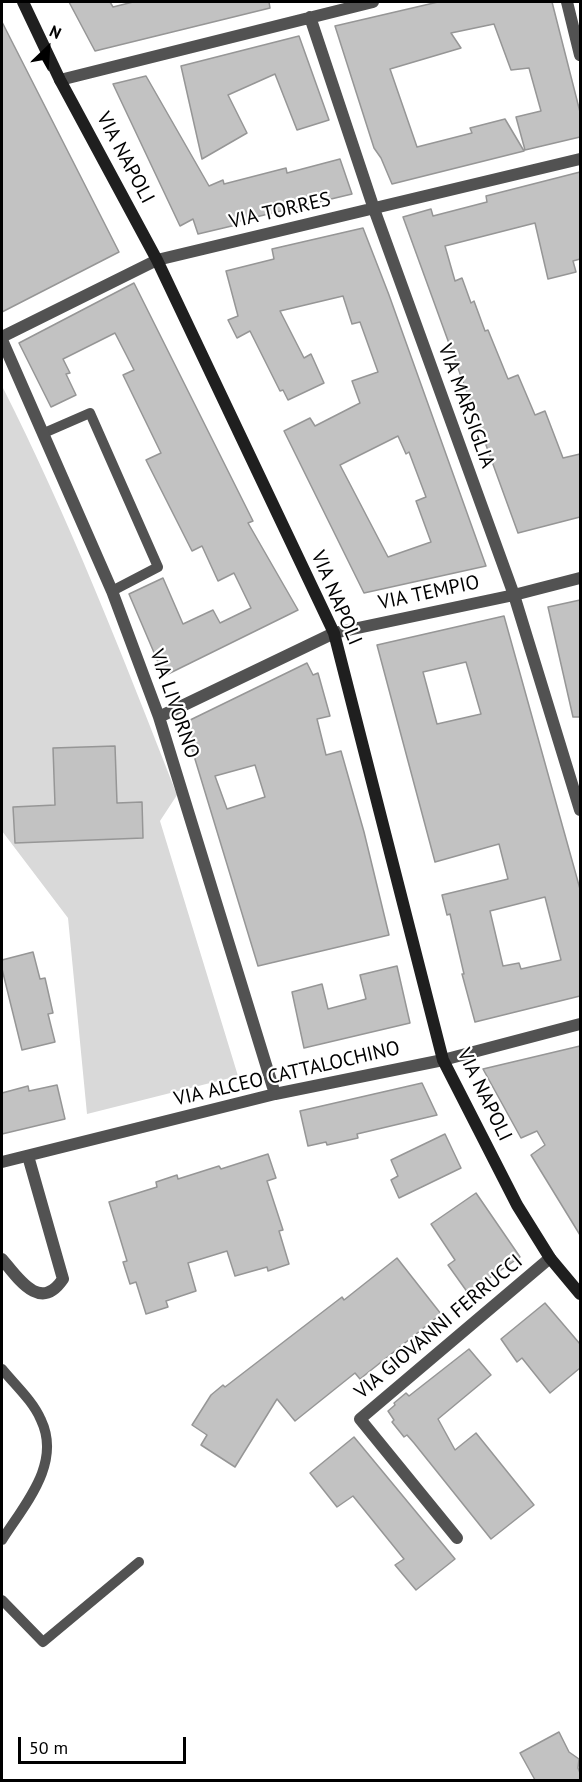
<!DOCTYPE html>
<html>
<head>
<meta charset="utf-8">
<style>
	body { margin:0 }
	#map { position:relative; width:582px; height:1782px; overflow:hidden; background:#fff; font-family:"PT Sans",sans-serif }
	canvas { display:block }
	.frame { position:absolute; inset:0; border:3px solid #000; pointer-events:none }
	.north { position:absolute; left:18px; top:18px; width:60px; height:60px; -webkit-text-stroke:4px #fff; paint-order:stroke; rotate:25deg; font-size:16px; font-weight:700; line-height:24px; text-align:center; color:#000 }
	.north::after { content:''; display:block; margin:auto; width:21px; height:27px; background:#000; clip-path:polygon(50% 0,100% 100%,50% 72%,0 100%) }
	.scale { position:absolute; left:18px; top:1737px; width:168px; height:27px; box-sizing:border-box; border:3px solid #000; border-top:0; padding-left:8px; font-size:18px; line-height:21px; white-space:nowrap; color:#000; -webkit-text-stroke:4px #fff; paint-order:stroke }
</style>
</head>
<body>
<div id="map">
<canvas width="582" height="1782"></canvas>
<div class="frame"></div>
<div class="north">N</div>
<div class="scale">50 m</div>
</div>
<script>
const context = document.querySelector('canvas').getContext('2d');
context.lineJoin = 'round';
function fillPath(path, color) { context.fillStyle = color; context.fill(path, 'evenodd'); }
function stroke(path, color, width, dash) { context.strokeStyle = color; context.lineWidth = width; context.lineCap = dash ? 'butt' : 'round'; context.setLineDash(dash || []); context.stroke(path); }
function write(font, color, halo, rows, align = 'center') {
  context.font = font + ' "PT Sans",sans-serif'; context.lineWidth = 4.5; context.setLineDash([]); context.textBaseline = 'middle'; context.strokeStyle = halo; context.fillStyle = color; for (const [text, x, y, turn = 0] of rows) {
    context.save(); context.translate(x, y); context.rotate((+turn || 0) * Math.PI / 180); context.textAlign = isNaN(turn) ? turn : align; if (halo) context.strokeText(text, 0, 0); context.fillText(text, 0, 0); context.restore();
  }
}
const green = new Path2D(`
	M2 386C69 518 123 657 177 795L160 821 238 1076 87 1114 68 918 2 831Z`);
const building = new Path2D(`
	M69 2H110L113 7 133 2H269L270 8 95 51Z
	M438 2H552L580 112V137L525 150 516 117 541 111 529 68 511 70 494 24 451 33 461 48 390 69 417 147 472 133 470 128 505 119 524 151 392 184 381 158 374 148 335 26Z
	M2 22 119 252 2 312Z
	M299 36 329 120 297 130 275 74 228 95 247 133 202 159 181 66Z
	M146 76 209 186 223 180 224 184 286 168 287 173 340 159 352 194 235 222 236 225 198 234 193 219 180 226 113 84Z
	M580 172V259L573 261 576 272 548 279 535 223 445 246 455 281 462 278 471 303 474 301 485 331 488 330 508 379 518 375 535 415 545 411 563 458 580 454V517L518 533 403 217 431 209 433 216 487 202 486 196Z
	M363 228 389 295 486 566 364 593 284 431 310 418 315 426 360 403 352 381 378 372 360 322 352 324 343 296 280 311 304 358 311 354 324 383 288 400 283 390 280 391 250 331 237 338 228 320 238 316 226 271 274 259 272 249ZM398 436 406 454 409 452 426 497 416 501 431 542 388 557 340 465Z
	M134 283 253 521 248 523 298 610 164 676 129 594 163 578 183 624 213 610 220 623 251 608 234 573 218 581 202 546 192 551 146 460 161 453 123 375 134 370 115 333 63 359 70 373 66 374 76 395 51 407 19 343Z
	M580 600V717H573L548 607Z
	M504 616 580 889V996L475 1022 462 974H464L450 914 447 915 442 895 508 879 499 844 435 862 377 645ZM466 662 481 714 437 724 423 672ZM545 897 561 960 521 969 519 963 503 966 490 911Z
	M307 663 313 675 318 673 330 716 317 719 326 755 341 751 364 832 389 935 258 966 184 723ZM255 765 265 797 227 809 215 776Z
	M115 746 117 803 142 802 143 838 15 843 13 807 55 805 53 748Z
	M33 952 40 979 45 978 53 1013 48 1014 55 1042 22 1050 2 969V960Z
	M397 966 410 1023 304 1048 292 992 322 984 328 1009 366 999 360 975Z
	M580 1046V1235L531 1155 545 1145 537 1131 521 1138 483 1069Z
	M422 1083 437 1115 357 1134 358 1138 327 1145 326 1142 308 1146 300 1111Z
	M57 1085 65 1119 2 1134V1093L28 1086 29 1091Z
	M445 1134 461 1168 399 1198 391 1180 398 1176 391 1160Z
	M268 1154 276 1178 267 1181 283 1230 279 1231 289 1264 268 1271 267 1267 235 1276 227 1251 188 1263 196 1291 166 1301 168 1307 146 1314 136 1282 130 1284 123 1262 127 1261 109 1202 157 1187 156 1182 177 1175 178 1179 219 1166 221 1169Z
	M476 1193 520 1257 468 1293 448 1265 455 1260 431 1224Z
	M397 1258 441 1314 360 1379 355 1373 295 1421 277 1399 235 1467 201 1445 207 1435 192 1425 211 1395 223 1385 225 1387 342 1297 344 1300Z
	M545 1303 580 1344V1368L550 1393 522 1358 517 1362 501 1339Z
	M469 1349 491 1375 438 1419 455 1450 476 1433 534 1505 491 1539 414 1443 407 1435 404 1437 392 1422 394 1420 388 1411 395 1405 394 1403 406 1393 409 1396Z
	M354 1437 455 1559 416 1590 395 1565 404 1559 353 1496 337 1507 310 1473Z
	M559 1732 569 1752 579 1759 578 1768 580 1773V1780H535L520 1753Z`);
const service = new Path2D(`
	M44 433 90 413 158 567 112 591
	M2 1369C15 1385 33 1401 41 1420 62 1464 24 1505 2 1540
	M2 1600 43 1642 139 1562`);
const minor = new Path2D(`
	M567 2 580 55
	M310 17 374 209 514 595 580 810
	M60 80 373 2
	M2 337 157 260 580 159
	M2 340 112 591 159 717 275 1094
	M159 717 334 633 514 595 580 578
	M2 1162 275 1094 443 1060 580 1024
	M2 1259C18 1278 40 1313 63 1279L28 1156
	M457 1538 360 1419 550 1258`);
const secondary = new Path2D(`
	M23 2 60 80 157 260 334 633 443 1060 517 1205 550 1258 580 1294`);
const streetNames = [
	["VIA NAPOLI",125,158,62],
	["VIA TORRES",280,211,-13],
	["VIA MARSIGLIA",466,406,70],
	["VIA TEMPIO",429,593,-12],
	["VIA NAPOLI",336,598,67],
	["VIA LIVORNO",174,704,71],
	["VIA ALCEO CATTALOCHINO",287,1074,-13],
	["VIA NAPOLI",484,1095,64],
	["VIA GIOVANNI FERRUCCI",439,1327,-40]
];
fillPath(green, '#d9d9d9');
fillPath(building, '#c2c2c2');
stroke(building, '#969696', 1.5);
stroke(service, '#525252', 10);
stroke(minor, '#525252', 12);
stroke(secondary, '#1f1f1f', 12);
write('20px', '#000', '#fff', streetNames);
</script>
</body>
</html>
